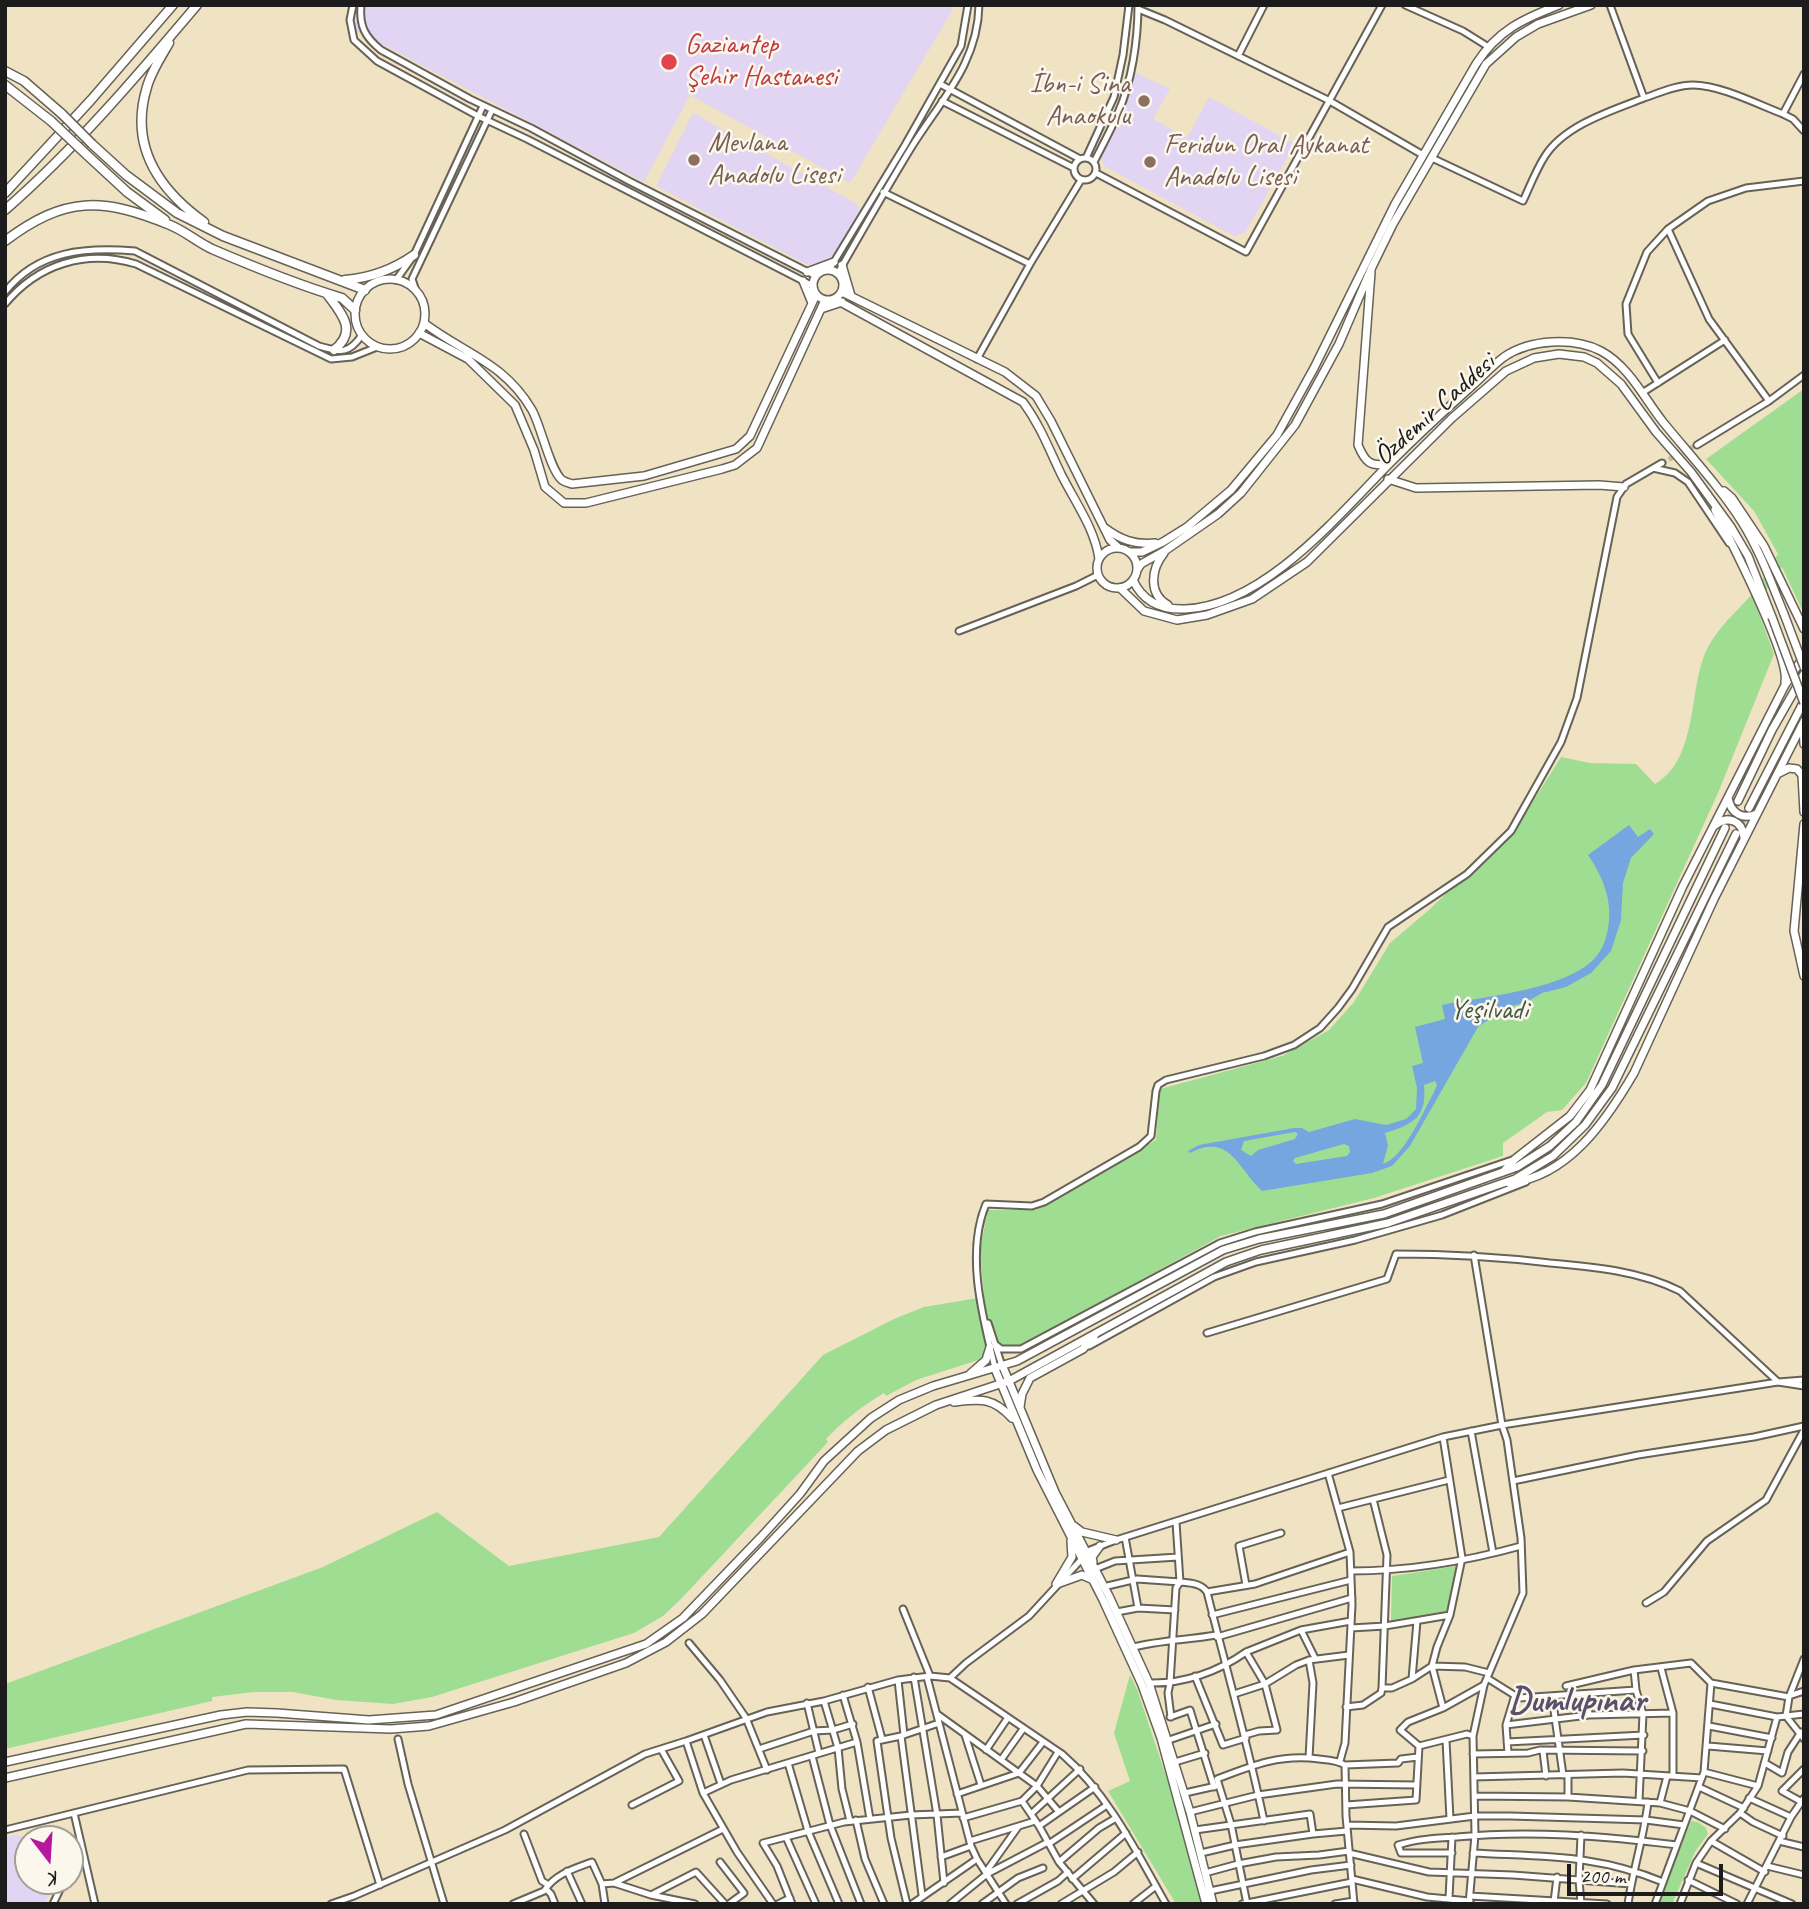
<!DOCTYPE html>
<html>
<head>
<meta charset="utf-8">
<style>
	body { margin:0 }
	#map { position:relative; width:1809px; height:1909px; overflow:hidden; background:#efe3c4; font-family:Caveat,sans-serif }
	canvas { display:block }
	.frame { position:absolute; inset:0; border:7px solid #1c1c1c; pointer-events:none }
	.north { position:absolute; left:14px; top:1825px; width:70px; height:70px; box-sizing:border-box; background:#fbf7ec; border:2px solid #a29f99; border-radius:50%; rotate:163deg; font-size:19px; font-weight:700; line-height:28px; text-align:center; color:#1c1c1c }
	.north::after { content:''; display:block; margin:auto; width:24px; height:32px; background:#b5179e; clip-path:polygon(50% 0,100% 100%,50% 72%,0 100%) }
	.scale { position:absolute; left:1567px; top:1864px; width:156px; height:32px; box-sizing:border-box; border:4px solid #1c1c1c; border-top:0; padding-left:9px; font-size:21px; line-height:24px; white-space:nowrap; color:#1c1c1c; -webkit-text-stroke:5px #fbf7ec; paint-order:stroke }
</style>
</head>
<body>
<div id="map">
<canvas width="1809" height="1909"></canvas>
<div class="frame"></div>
<div class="north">K</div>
<div class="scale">200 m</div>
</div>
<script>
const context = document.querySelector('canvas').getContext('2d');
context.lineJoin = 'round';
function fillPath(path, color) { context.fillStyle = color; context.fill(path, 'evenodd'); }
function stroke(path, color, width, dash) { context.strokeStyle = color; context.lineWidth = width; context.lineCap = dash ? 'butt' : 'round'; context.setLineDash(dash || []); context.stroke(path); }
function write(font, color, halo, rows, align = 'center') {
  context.font = font + ' Caveat,sans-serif'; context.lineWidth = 5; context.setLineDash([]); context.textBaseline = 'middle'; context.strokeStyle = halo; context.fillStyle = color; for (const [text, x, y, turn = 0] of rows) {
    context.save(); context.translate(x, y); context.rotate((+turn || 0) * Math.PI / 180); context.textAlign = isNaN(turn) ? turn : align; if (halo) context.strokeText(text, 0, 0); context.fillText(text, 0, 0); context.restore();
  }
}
const built = new Path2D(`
	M356 5H951L952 11 850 183 690 95 644 182 355 30Z
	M1134 72 1170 89 1153 119 1187 138 1209 97 1295 144 1245 233 1234 236 1104 166 1101 157 1122 112Z
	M693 113 857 204 860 211 839 247 829 259 808 265 656 186Z
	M16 1835 31 1839H28V1881H55L45 1904H5V1837Z`);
const green = new Path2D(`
	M1804 389V614L1782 567 1756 605 1774 654 1718 793 1586 1083 1562 1110 1547 1112 1503 1143V1156L1374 1198 1221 1236 1019 1347 916 1380 886 1396 884 1393C862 1406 843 1421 826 1439L828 1442 681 1599 663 1616 634 1633 432 1697 393 1704 336 1700 293 1692H254L212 1697V1701L5 1749V1684L323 1567 437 1512 509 1566 659 1537 823 1355 894 1319 924 1307 984 1297 980 1249 988 1210H1036L1156 1140 1160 1089 1282 1056 1329 1030 1354 1002 1390 943 1430 909 1520 822 1561 757 1590 763 1636 764 1655 784C1696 760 1689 699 1703 659 1712 632 1734 615 1751 595 1761 583 1769 568 1778 554L1754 511 1706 459Z
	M1457 1566 1447 1612 1391 1621 1392 1576Z
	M1130 1675 1137 1689 1171 1791 1202 1904H1176L1108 1791 1130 1781 1114 1733Z
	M1691 1821 1698 1822 1706 1828 1708 1834 1695 1852 1672 1904H1658Z`);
const water = new Path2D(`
	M1629 825 1638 837 1650 829 1654 834 1631 858 1623 883 1621 920 1611 951 1591 973 1566 987 1542 993 1525 1003 1507 1007 1478 1027 1410 1146 1392 1166 1372 1173 1262 1191C1238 1169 1230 1132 1190 1153L1188 1151 1199 1145 1294 1128H1302L1309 1132 1355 1119 1386 1125 1406 1119 1416 1109 1417 1088 1412 1066 1423 1063 1415 1027 1445 1019 1442 1005C1485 996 1564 990 1594 959 1604 949 1608 933 1609 920 1611 896 1601 874 1588 855ZM1435 1081 1437 1085 1433 1094C1422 1114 1404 1157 1383 1164L1388 1145 1385 1133C1414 1124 1427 1117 1424 1085ZM1295 1132 1298 1134 1295 1139 1258 1150 1251 1156 1241 1150 1244 1141ZM1344 1144 1349 1146 1350 1152 1347 1156 1296 1164 1293 1161 1295 1158Z`);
const minorTunnel = new Path2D(`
	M1662 463 1697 445`);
const majorTunnel = new Path2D(`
	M1725 828 1738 801
	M1736 834 1749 808`);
const minor = new Path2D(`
	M353 5 350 20 354 40 377 61 478 116 527 139 813 286
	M361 5C359 26 365 37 381 50L470 99 531 128 629 181 816 276
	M1405 5 1463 31 1487 46
	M1610 5 1644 98C1659 93 1676 85 1693 85 1720 85 1757 104 1783 114L1793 119 1804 131
	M1138 9 1165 20 1328 100 1423 155
	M1238 56 1264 5
	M940 84 1080 159
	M942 101 1074 168
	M1783 114 1804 74
	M1074 169a11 11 0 1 1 22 0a11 11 0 1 1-22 0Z
	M1086 158 1114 97 1123 55 1129 5
	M1432 158 1523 201C1530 186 1536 170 1545 156 1565 125 1611 111 1644 98
	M1094 162C1102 146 1111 130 1118 113 1132 81 1138 40 1138 5
	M1096 173 1246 252 1382 5
	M883 192 1030 264 1081 180
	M1668 229 1709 319 1769 401
	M829 270 905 145 961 46 968 5
	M838 273C862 231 886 189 911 148 940 101 978 64 979 5
	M396 280 414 255 483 106
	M416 291 412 279 492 110
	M5 292C38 250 86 247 135 251L319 346C341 352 348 355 362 335
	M5 304C38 264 86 249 136 264L331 359 352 357 377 347
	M977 359 1030 264
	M1658 383 1628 334 1626 304 1647 252 1668 229 1708 201 1746 188 1804 181
	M1642 393 1725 340
	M1697 445 1769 401 1804 375
	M1653 468 1675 473 1688 482 1729 543
	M959 631 1076 586 1098 575
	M988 1323 1002 1366
	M1207 1333 1387 1279 1396 1254C1448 1254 1499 1257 1550 1263 1595 1267 1640 1271 1680 1291L1778 1382
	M996 1345 1001 1349H1021L1220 1243 1255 1232 1382 1204 1515 1159
	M1089 1346 1214 1277 1256 1262 1355 1240 1442 1215 1526 1182
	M995 1368C983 1318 965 1254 986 1204L1032 1206 1044 1202 1139 1147 1151 1136 1156 1091 1158 1085 1166 1080 1264 1056 1294 1045 1320 1028 1338 1008 1352 989 1388 927 1467 874 1511 831 1561 742 1577 698 1617 497 1626 484 1662 463
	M1804 1380 1778 1382 1804 1386
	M1471 1431 1493 1553
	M1328 1473 1350 1552 1352 1605 1345 1743 1340 1761
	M1513 1481 1638 1455 1754 1437 1804 1426
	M1373 1499 1387 1555 1382 1688
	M1338 1508 1449 1480
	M1125 1537 1138 1608
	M1095 1569 1115 1561 1178 1557
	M1351 1571C1408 1571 1467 1561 1521 1546
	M1246 1585 1239 1546 1281 1533
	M1103 1587 1137 1579 1180 1582 1176 1522
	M1207 1592 1255 1584 1350 1552
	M1646 1603 1664 1592 1707 1541 1766 1500 1804 1430
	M903 1609 930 1676
	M1117 1612 1138 1608 1175 1610
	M1212 1615 1351 1580
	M1351 1628 1385 1626 1450 1615 1462 1558 1443 1437
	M1301 1630 1315 1658
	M1217 1637 1352 1598
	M689 1643 720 1680 746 1718 767 1770
	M1134 1647C1161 1640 1188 1640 1216 1635
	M1246 1652 1301 1630 1351 1621
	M1309 1660 1313 1683 1309 1758
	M1661 1668 1673 1713V1776
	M1195 1676 1223 1745 1246 1738
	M914 1677 937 1815 944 1883
	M927 1677 971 1846 977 1859 1006 1904
	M950 1678 966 1663 1029 1616 1090 1550 1116 1540 1443 1437 1502 1425 1778 1382
	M1487 1678 1519 1698 1636 1690 1643 1714 1639 1801
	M1412 1679 1417 1621
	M898 1680 904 1735
	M1149 1683C1183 1684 1218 1672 1246 1652L1265 1684 1277 1730 1259 1731 1245 1735
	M1566 1686 1634 1670
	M868 1687 882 1739
	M1636 1690 1634 1670 1691 1663 1711 1683
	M1234 1694 1265 1684 1296 1665 1309 1660 1349 1655
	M1587 1694 1589 1715
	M843 1695 857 1742 870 1819
	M1792 1695 1804 1691
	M1552 1696 1563 1775
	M1789 1697 1804 1659
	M824 1701 838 1748 842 1789 850 1821
	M807 1703 819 1753
	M1710 1704 1777 1717 1804 1714
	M1346 1707 1363 1705 1381 1693 1382 1688H1392L1412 1679 1432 1666 1465 1667 1489 1673
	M1443 1708 1432 1666 1437 1647 1450 1615
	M937 1714 1037 1786 1059 1812
	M1786 1716 1804 1739
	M1170 1717 1190 1710 1214 1787
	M1171 1717 1168 1693 1170 1683 1176 1588 1180 1582C1190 1583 1201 1583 1207 1592 1226 1668 1248 1744 1264 1821
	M1506 1725 1589 1715 1673 1713
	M1709 1726 1772 1738
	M704 1735 721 1784
	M965 1735 981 1785
	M901 1736 922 1895
	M398 1739 408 1784 444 1904
	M1169 1740 1216 1724
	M1446 1740 1450 1819
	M686 1741 703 1793 737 1852 773 1904
	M1507 1742 1644 1735
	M1419 1746 1400 1730 1408 1722 1443 1708 1484 1685
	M1419 1746 1467 1734 1473 1736
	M1708 1746 1768 1751
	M759 1749 814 1731 833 1730 853 1724
	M986 1750 1007 1719
	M1543 1751 1546 1776
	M1508 1753 1506 1725 1515 1695
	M1473 1754 1528 1753 1540 1750 1643 1751
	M812 1756 830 1825 861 1904
	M1001 1760 1023 1729
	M1175 1762 1205 1753
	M788 1763 808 1831 839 1904
	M1765 1763 1782 1773 1788 1752 1801 1732H1804
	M1345 1765 1346 1816 1354 1904
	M1704 1772 1758 1786
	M1568 1776V1797
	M1474 1777 1623 1773 1702 1778
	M1699 1787 1744 1808
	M703 1793 731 1780 857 1742
	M1185 1793 1216 1786
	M957 1794 1019 1773 1043 1742
	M1475 1796 1568 1797 1660 1803 1690 1811 1725 1829
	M1749 1798 1791 1817
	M1022 1801 1039 1826 1059 1862 1094 1904
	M1800 1801 1782 1791 1804 1769
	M1660 1803 1667 1776
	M632 1805 679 1781 661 1749
	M1346 1805 1416 1800 1419 1746
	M1190 1812 1258 1795 1337 1784 1417 1785
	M74 1813 95 1904
	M1740 1813 1753 1822 1783 1836
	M1031 1814 1080 1769
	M963 1818 1022 1801 1037 1786 1058 1752
	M856 1820 865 1859 884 1904
	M1347 1825 1396 1826 1475 1816H1510L1646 1820 1684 1825
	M1039 1826 1095 1787
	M5 1830 248 1770 344 1769 380 1885
	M1195 1830 1310 1814 1313 1834 1235 1845 1201 1853
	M524 1834 542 1881 547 1884
	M1313 1834 1347 1831
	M786 1837 816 1904
	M970 1841 1035 1821
	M1711 1841 1765 1872
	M1779 1841 1804 1847
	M1050 1843 1107 1805
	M1349 1853 1429 1872 1513 1875 1631 1884
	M1452 1853H1401L1398 1845C1417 1839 1437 1838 1457 1837 1530 1830 1604 1836 1677 1845
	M1473 1853C1544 1857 1596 1854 1663 1882
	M941 1857 971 1846
	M720 1862 744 1893 729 1904
	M1059 1862 1099 1828 1116 1818
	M1696 1863 1792 1904
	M1767 1866 1804 1875
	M70 1867 81 1843
	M567 1871 582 1904
	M986 1872 1018 1827
	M1205 1873 1238 1864 1276 1857 1319 1855 1349 1851
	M1072 1879 1126 1833
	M1352 1879 1427 1897 1470 1901
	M1688 1880 1737 1904
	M614 1883 723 1829
	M602 1884 614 1883 651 1895 695 1904
	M546 1889 551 1894 555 1904
	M1210 1891 1311 1870 1351 1865
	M653 1894 696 1872 725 1904
	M1470 1896 1607 1904
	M1449 1898 1452 1837
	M1554 1902 1557 1877
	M53 1904 64 1881
	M331 1904 354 1896 505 1830 645 1754 686 1741 767 1712 824 1701 898 1680 930 1676 950 1678 1062 1754C1109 1795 1136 1851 1166 1904
	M513 1904 544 1891C555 1874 573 1869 592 1862L602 1884 605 1904
	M778 1904 790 1898
	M792 1904 777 1866 763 1843 844 1822 911 1815 962 1813
	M907 1904 891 1838 877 1741 901 1736 939 1723
	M912 1904 977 1859
	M950 1904 987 1874 1048 1842
	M982 1904 1018 1878 1043 1868
	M1017 1904 1058 1881 1068 1872
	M1061 1904 1114 1872 1138 1852
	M1133 1904 1156 1886
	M1242 1904 1352 1882
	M1247 1904 1231 1824 1217 1779C1253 1765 1280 1754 1319 1759 1328 1760 1337 1760 1345 1765L1398 1763 1401 1759 1418 1757
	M1335 1904 1354 1901
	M1469 1904 1475 1835 1473 1736 1484 1685 1523 1593 1521 1538 1507 1440 1502 1425 1474 1255
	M1581 1904 1579 1880 1581 1835
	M1628 1904C1633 1869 1644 1837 1648 1802
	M1655 1904 1704 1772 1711 1683 1789 1697 1786 1716
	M1680 1904 1696 1863 1711 1841 1740 1813 1758 1786 1777 1717
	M1747 1904 1791 1817 1804 1798`);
const major = new Path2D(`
	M842 265 851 296
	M813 285a15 15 0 1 1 30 0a15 15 0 1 1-30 0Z
	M807 272 834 262
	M1371 272 1358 445C1365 462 1370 467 1389 464
	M355 314a35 35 0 1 1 70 0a35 35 0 1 1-70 0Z
	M803 281 812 303
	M842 292 1005 372 1036 396 1051 421 1110 540 1119 548
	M835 299 1023 402C1040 425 1049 449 1061 474 1075 502 1095 529 1099 559
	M821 309 842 302
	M424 323C463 353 504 362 532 410 541 426 550 470 562 480 565 482 569 483 572 484L644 476 736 449 750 436 816 295
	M419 333 468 359 515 405 534 450 545 487 564 503H586L722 469 735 465 757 448 825 300
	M1388 479 1416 488 1599 485 1624 487
	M1724 491 1732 498 1764 546 1804 629
	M1715 510C1730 540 1790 655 1785 682
	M1105 528C1121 540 1135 545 1155 543
	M1097 568a20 20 0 1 1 40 0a20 20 0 1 1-40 0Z
	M1130 552H1142L1163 542 1187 527 1231 490 1277 435 1314 368 1395 204 1476 64C1498 30 1523 19 1559 5
	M1164 553C1151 569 1148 594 1168 605
	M1137 570 1141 564 1166 550 1218 514 1241 493 1295 425 1339 344 1372 267 1393 224 1486 64 1516 37 1538 24 1591 5
	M1133 580C1143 602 1161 610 1185 609 1263 606 1337 517 1388 465 1415 438 1444 411 1473 385 1483 376 1493 365 1504 357 1530 339 1574 337 1601 351 1629 366 1644 398 1663 422 1690 455 1719 486 1742 522 1760 551 1771 582 1784 614
	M1120 588 1144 611 1177 620 1207 615 1252 599 1307 562 1452 418 1506 371 1534 358 1559 354 1584 357 1597 363 1621 384 1656 432 1691 472 1731 527 1748 556 1772 617
	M1803 727 1804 744
	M1779 773 1789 768 1797 769 1802 775 1804 812
	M1728 798C1731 814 1743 820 1757 814
	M1738 801 1772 730 1804 674
	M1749 808 1804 701
	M1804 824 1794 931 1804 976
	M1714 826C1728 814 1743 821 1744 838
	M1503 1172 1515 1159 1570 1116 1590 1090 1683 886 1785 685 1804 656
	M1509 1183C1568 1177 1606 1121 1634 1073L1714 899 1804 721
	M1003 1367 1055 1492 1109 1596 1149 1683 1190 1812 1213 1904
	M995 1369 1037 1470 1103 1600 1142 1685 1161 1738 1206 1904
	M970 1374 986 1360 990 1347
	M954 1402C981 1399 992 1397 1012 1418
	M1020 1407 1022 1394 1030 1378 1083 1349 1094 1337
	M1074 1526 1082 1532 1116 1540
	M1093 1562 1092 1557 1100 1546
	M1056 1584 1072 1557 1071 1541
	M1057 1584 1082 1575 1091 1579
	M5 1762 221 1715 247 1712 277 1713 369 1720 436 1715 646 1644 683 1618 761 1537 800 1494 824 1461 871 1418 899 1400 933 1386 1017 1361 1223 1250 1259 1239 1384 1214 1517 1167 1550 1146 1576 1122 1602 1085 1725 828
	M5 1778 246 1724 391 1729 429 1726 514 1702 626 1663 666 1642 702 1614 858 1451 886 1430 936 1405 1009 1381 1226 1262 1261 1250 1388 1223 1515 1179 1553 1156 1585 1125 1612 1088 1736 834`);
const highway = new Path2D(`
	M169 43C161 57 151 72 147 87 129 145 158 189 204 222
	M5 71 24 81 62 114
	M5 85 51 121
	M92 144 126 175 177 213 223 236 365 290
	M87 155 127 192 165 220
	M5 193 91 100 173 5
	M5 210C75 149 137 76 197 5
	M5 241C65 196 102 197 170 225 185 231 197 242 212 249 254 267 298 285 342 298L355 310
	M345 280C369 278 394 269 414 255
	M327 294C342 314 358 331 334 350`);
const majorBridge = new Path2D(`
	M1784 614 1804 667
	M1772 617 1804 703`);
const highwayBridge = new Path2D(`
	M62 114 92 144
	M51 121 87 155`);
const markers = [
	[669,62,9,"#e0444e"],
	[1144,101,7,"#8d6e63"],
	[694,160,7,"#8d6e63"],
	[1150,162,7,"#8d6e63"]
];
const healthNames = [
	["Gaziantep",685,46],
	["Şehir Hastanesi",685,78]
];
const educationNames = [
	["İbn-i Sina",1130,85,"right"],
	["Anaokulu",1130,117,"right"],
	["Mevlana",708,144],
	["Anadolu Lisesi",708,176],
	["Feridun Oral Aykanat",1164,146],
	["Anadolu Lisesi",1164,178]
];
const streetNames = [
	["Özdemir Caddesi",1435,410,-42]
];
const parkNames = [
	["Yeşilvadi",1489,1011]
];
const districtNames = [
	["Dumlupınar",1577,1702]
];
fillPath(built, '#e2d4f3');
fillPath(green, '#9fde92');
fillPath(water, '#76a6e0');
stroke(minorTunnel, '#c5bba2', 5, [5, 2.5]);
stroke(majorTunnel, '#c5bba2', 7, [7, 3.5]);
stroke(minor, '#666257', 9);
stroke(major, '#666257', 10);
stroke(highway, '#666257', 11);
stroke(minor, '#fff', 5);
stroke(major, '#fff', 7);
stroke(highway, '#fff', 8);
stroke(majorBridge, '#666257', 10, []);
stroke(highwayBridge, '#666257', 11, []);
stroke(majorBridge, '#fff', 7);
stroke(highwayBridge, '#fff', 8);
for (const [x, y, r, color] of markers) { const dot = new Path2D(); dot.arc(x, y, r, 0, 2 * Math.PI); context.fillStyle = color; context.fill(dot); stroke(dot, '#fbf7ec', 2.5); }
write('28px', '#be3a42', '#fbf7ec', healthNames, 'left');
write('28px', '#785e54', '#fbf7ec', educationNames, 'left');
write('28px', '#1c1c1c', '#fbf7ec', streetNames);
write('28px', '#43563f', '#fbf7ec', parkNames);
write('bold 35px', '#595069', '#fbf7ec', districtNames);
</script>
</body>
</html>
